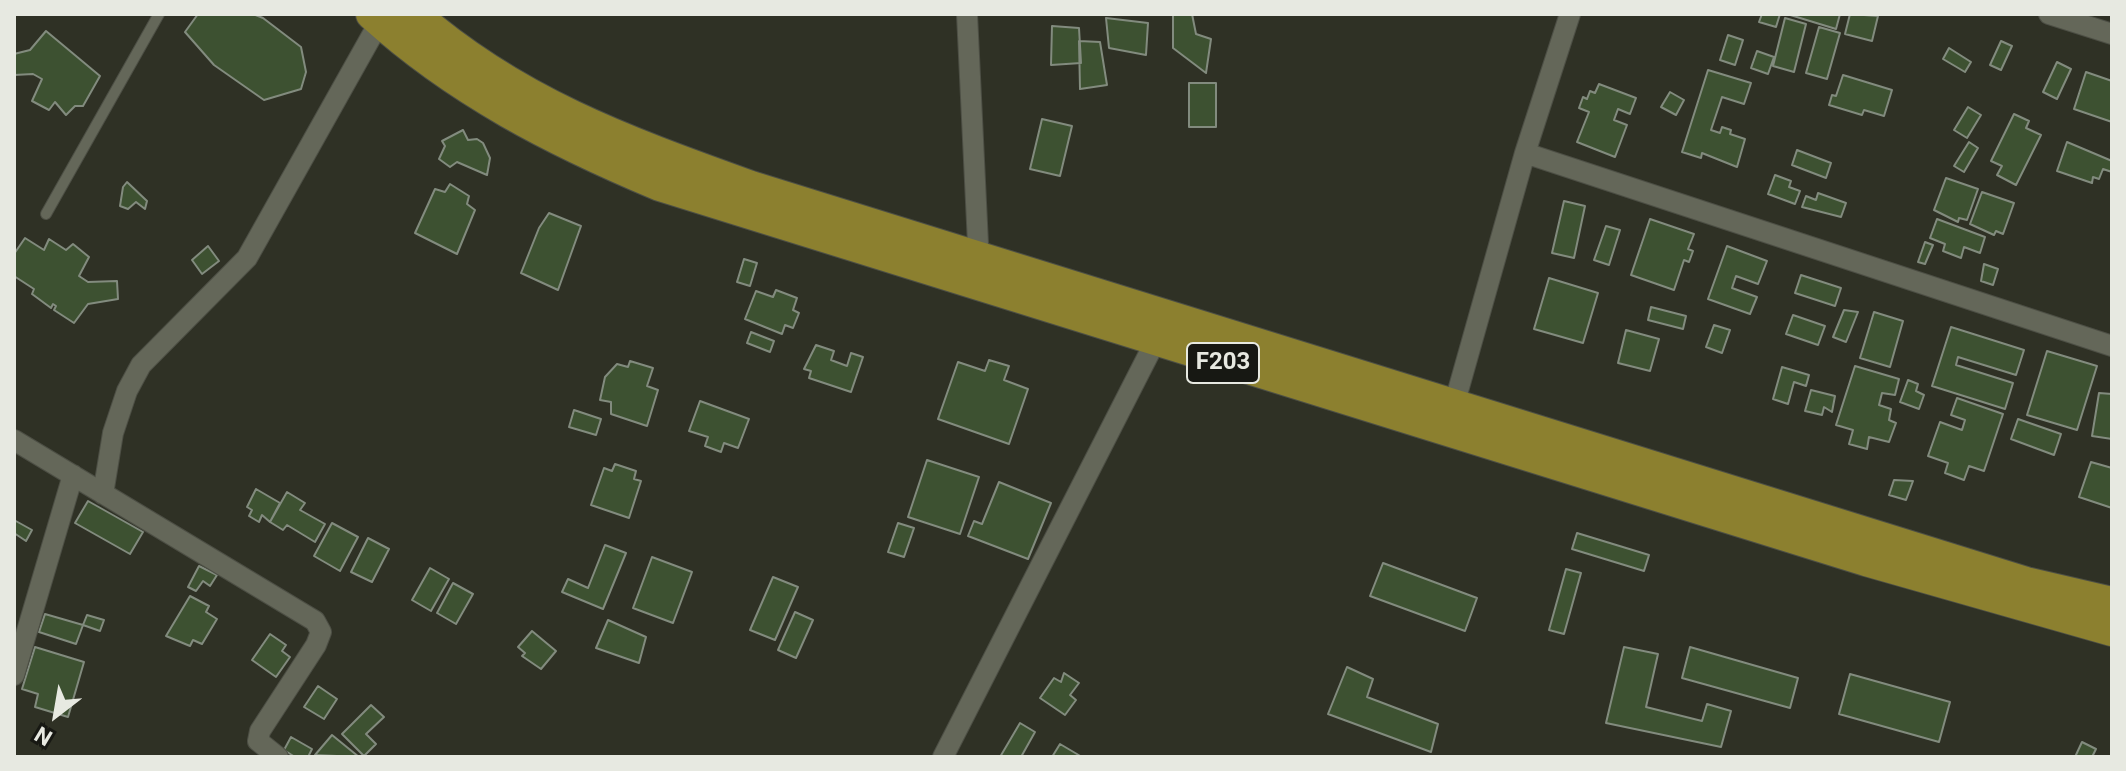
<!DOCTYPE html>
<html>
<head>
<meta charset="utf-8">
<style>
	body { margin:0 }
	#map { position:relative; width:2126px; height:771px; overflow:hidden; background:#2f3125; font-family:Roboto,sans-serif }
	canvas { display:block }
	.frame { position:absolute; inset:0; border:16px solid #e7e9e1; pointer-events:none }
	.north { position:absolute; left:16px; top:675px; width:80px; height:80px; -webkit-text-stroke:6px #171813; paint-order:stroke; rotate:211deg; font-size:22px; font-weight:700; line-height:32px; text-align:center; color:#e7e9e1 }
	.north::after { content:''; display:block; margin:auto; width:28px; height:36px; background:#e7e9e1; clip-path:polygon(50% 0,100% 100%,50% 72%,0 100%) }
</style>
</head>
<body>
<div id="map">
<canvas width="2126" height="771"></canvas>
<div class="frame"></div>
<div class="north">N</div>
</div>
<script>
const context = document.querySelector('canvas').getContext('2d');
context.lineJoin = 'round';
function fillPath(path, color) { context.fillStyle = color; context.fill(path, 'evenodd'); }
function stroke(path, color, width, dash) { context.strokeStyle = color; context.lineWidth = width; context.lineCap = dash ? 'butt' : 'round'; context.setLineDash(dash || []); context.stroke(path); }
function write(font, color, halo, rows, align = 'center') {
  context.font = font + ' Roboto,sans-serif'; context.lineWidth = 7; context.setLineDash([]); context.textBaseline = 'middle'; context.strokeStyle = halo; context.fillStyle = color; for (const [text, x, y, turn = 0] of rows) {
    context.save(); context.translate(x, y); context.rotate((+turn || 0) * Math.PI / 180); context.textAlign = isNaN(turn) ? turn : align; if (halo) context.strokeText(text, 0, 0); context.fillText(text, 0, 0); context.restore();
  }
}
const building = new Path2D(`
	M198 14H253L263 18 301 47 306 72 301 89 264 100 214 65 185 32Z
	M1173 14H1192L1196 34 1211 39 1206 73 1173 48Z
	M1762 14H1780L1776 27 1759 22Z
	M1787 14H1840L1836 29Z
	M1850 14 1878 16 1872 41 1845 34Z
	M1106 18 1148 23 1146 55 1109 48Z
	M1785 18 1806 24 1794 72 1773 66Z
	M1052 26 1079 28 1081 63 1051 65Z
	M1819 27 1840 33 1827 79 1806 73Z
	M46 31 100 76 83 106H75L66 115 55 102 49 110 32 101 42 79 33 74 14 75V54L30 50Z
	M1728 35 1743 40 1735 65 1720 60Z
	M1079 41 1100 42 1107 85 1080 89Z
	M2001 41 2012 46 2001 70 1990 65Z
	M1949 48 1971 62 1965 72 1943 59Z
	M1757 51 1774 57 1768 74 1751 68Z
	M2057 62 2071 69 2057 99 2043 92Z
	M1708 70 1751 83 1744 104 1722 97 1711 130 1720 133 1722 127 1731 130 1730 134 1745 139 1737 167 1702 153 1701 158 1682 152Z
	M2086 72 2112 81V122L2074 109Z
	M1843 75 1892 90 1884 116 1864 110 1862 115 1829 105 1832 95 1836 96Z
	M1189 83H1216V127H1189Z
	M1599 84 1636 98 1630 114 1618 109 1614 120 1627 125 1615 157 1577 142 1589 112 1579 108 1583 97 1587 99 1590 91 1595 93Z
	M1670 92 1684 100 1676 115 1661 107Z
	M1968 107 1981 115 1967 138 1954 130Z
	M2014 114 2029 121 2026 128 2041 135 2016 185 1997 175 2002 166 1991 161Z
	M1042 119 1072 126 1060 176 1030 169Z
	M463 130 468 140 477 139 483 143 490 158 487 175 457 162 450 167 439 159 445 146 442 141Z
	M1969 142 1978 148 1964 172 1954 166Z
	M2067 142 2112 161V172L2103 169 2099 179 2093 177 2092 183 2057 171Z
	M1797 150 1831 163 1826 178 1792 165Z
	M1775 175 1791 181 1789 187 1800 191 1795 204 1768 194Z
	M1946 178 1978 189 1967 220 1959 218 1958 222 1934 210Z
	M127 182 147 201 145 209 136 202 128 209 120 206 123 187Z
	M450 184 469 196 467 204 475 210 457 254 415 233 435 189 445 192Z
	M1982 192 2014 203 2003 234 1996 231 1994 235 1970 224Z
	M1818 193 1846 203 1841 217 1802 207 1806 196 1816 200Z
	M1564 201 1585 206 1574 258 1552 253Z
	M549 213 581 226 558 290 521 273 539 228Z
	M1650 219 1694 234 1688 249 1693 251 1689 262 1684 260 1674 290 1631 275Z
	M1937 219 1985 237 1980 253 1964 247 1961 258 1943 251 1945 244 1930 238Z
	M1606 226 1620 230 1609 265 1594 260Z
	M25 238 44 250 49 239 66 250 73 244 89 257 79 276 88 282 117 281 118 299 88 304 74 323 54 310 56 306 53 304 51 308 32 294 34 289 14 276V254Z
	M1925 242 1933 245 1925 264 1918 262Z
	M208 246 219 261 202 274 192 260Z
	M1727 246 1767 261 1758 284 1736 276 1732 288 1757 297 1750 314 1708 299Z
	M744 259 757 263 750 286 737 282Z
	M1984 264 1998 269 1993 285 1981 281Z
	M1801 275 1841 288 1835 306 1795 293Z
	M1549 278 1598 293 1583 343 1534 329Z
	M776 290 797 298 793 310 799 313 793 328 785 325 782 334 745 319 756 291 773 297Z
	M1651 307 1686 316 1683 329 1648 320Z
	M1844 310 1858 312 1846 342 1833 337Z
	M1874 312 1903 321 1890 367 1860 358Z
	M1793 315 1825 326 1818 345 1786 334Z
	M1714 325 1730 330 1722 353 1706 347Z
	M1951 327 2024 350 2016 375 1958 357 1956 365 2013 383 2005 409 1932 386Z
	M1626 330 1659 339 1650 371 1618 363Z
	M751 332 774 341 770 352 747 343Z
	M816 345 834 351 831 360 847 366 851 353 863 357 851 392 809 378 811 371 804 369Z
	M2047 351 2097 366 2077 430 2027 415Z
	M989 360 1009 366 1004 380 1028 389 1009 444 938 419 958 362 985 371Z
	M630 361 653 368 647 386 658 390 647 426 611 414V402L600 400 605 377 617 364 628 367Z
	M1855 366 1899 379 1895 395 1882 393 1879 405 1891 409 1889 420 1896 423 1889 442 1869 437 1867 449 1849 444 1853 430 1836 425Z
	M1782 367 1809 375 1806 386 1794 382 1788 404 1773 399Z
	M1908 380 1918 384 1916 391 1924 395 1919 409 1900 402Z
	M1811 390 1835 396 1832 412 1824 407 1822 415 1805 411Z
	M2099 393 2112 394V439L2092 436Z
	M1957 398 2003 414 1984 471 1969 466 1964 480 1945 473 1948 463 1928 456 1940 422 1962 430 1965 420 1951 415Z
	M700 401 749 419 738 448 724 443 721 452 705 446 708 437 689 431Z
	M574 410 601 419 596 435 569 427Z
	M2018 419 2061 434 2054 455 2011 439Z
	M927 460 979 477 960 534 908 517Z
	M2091 462 2112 468V508L2079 497Z
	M615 464 636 471 634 479 641 481 629 518 591 505 604 468 612 471Z
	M1894 480 1913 481 1906 500 1889 495Z
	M999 482 1051 503 1028 559 968 536 974 521 982 524Z
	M256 489 280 503 270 522 262 515 259 522 249 516 252 510 247 507Z
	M287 492 305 503 300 510 325 524 315 542 287 525 283 530 270 522Z
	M88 501 143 532 130 554 75 523Z
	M14 520 32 530 26 541 14 533Z
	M332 523 358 537 340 571 314 556Z
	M898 523 914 528 904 557 888 552Z
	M1577 533 1649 555 1644 571 1572 549Z
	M368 538 389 549 372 582 351 572Z
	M605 545 626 553 603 609 562 592 568 579 588 588Z
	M652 557 692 572 673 623 633 608Z
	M1383 563 1477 598 1465 631 1370 596Z
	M199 566 217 575 210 586 203 581 196 591 188 587Z
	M430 568 449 579 431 611 412 600Z
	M1566 569 1581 573 1564 634 1549 630Z
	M773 577 798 587 775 640 750 630Z
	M453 583 473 594 456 624 437 613Z
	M190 596 209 606 206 612 217 619 202 644 193 640 190 646 166 636Z
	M795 612 813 620 796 658 778 650Z
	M45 614 83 625 76 644 39 632Z
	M87 615 104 620 100 631 83 625Z
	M608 620 646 637 639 663 596 648Z
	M532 631 556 651 541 669 522 656 525 653 518 647Z
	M270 634 286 645 282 651 290 657 276 677 252 660Z
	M35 647 84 662 68 717 35 707 38 694 22 689Z
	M1624 647 1658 654 1646 707 1702 721 1707 704 1731 711 1721 747 1606 723Z
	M1690 647 1798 678 1790 708 1682 678Z
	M1347 667 1373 679 1367 697 1438 724 1431 752 1328 714Z
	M1064 673 1079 683 1070 695 1076 700 1065 715 1040 698 1054 678 1061 682Z
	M1850 674 1950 702 1939 742 1839 714Z
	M318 686 337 699 324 719 304 707Z
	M371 705 384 717 366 734 376 744 364 756 342 734Z
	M1020 723 1035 732 1021 757H1000Z
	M332 735 359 757 315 755Z
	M291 737 312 749 308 757H295L284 750Z
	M2082 742 2096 749 2092 757H2075Z
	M1060 744 1082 757H1052Z`);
const lane = new Path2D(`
	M46 214 159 14`);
const street = new Path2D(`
	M967 14 979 265
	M2049 14 2112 34
	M1525 153 2112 346
	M1454 405 1525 153 1570 14
	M14 440 315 621 321 632 316 645 260 731 258 741 278 757
	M103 494 113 433 127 391 141 365 247 258 380 21
	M14 675 73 475
	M943 757 1155 342`);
const primary = new Path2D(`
	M372 14C457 91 555 141 660 185L1866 560 2112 630
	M414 14C516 103 626 142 751 187L2026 583 2112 603`);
const shields = [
	[1223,363,72]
];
const shieldNames = [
	["F203",1223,363]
];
fillPath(building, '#3d5131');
stroke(building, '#828b7e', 2);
stroke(lane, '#4d4f45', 12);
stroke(street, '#4d4f45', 22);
stroke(primary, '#4d4f45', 34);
stroke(lane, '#646759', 10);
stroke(street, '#646759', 20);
stroke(primary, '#8c802f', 32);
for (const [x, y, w] of shields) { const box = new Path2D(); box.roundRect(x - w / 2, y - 20, w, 40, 6); context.fillStyle = '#171813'; context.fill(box); stroke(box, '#e7e9e1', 2); }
write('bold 24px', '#e7e9e1', null, shieldNames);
</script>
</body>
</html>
